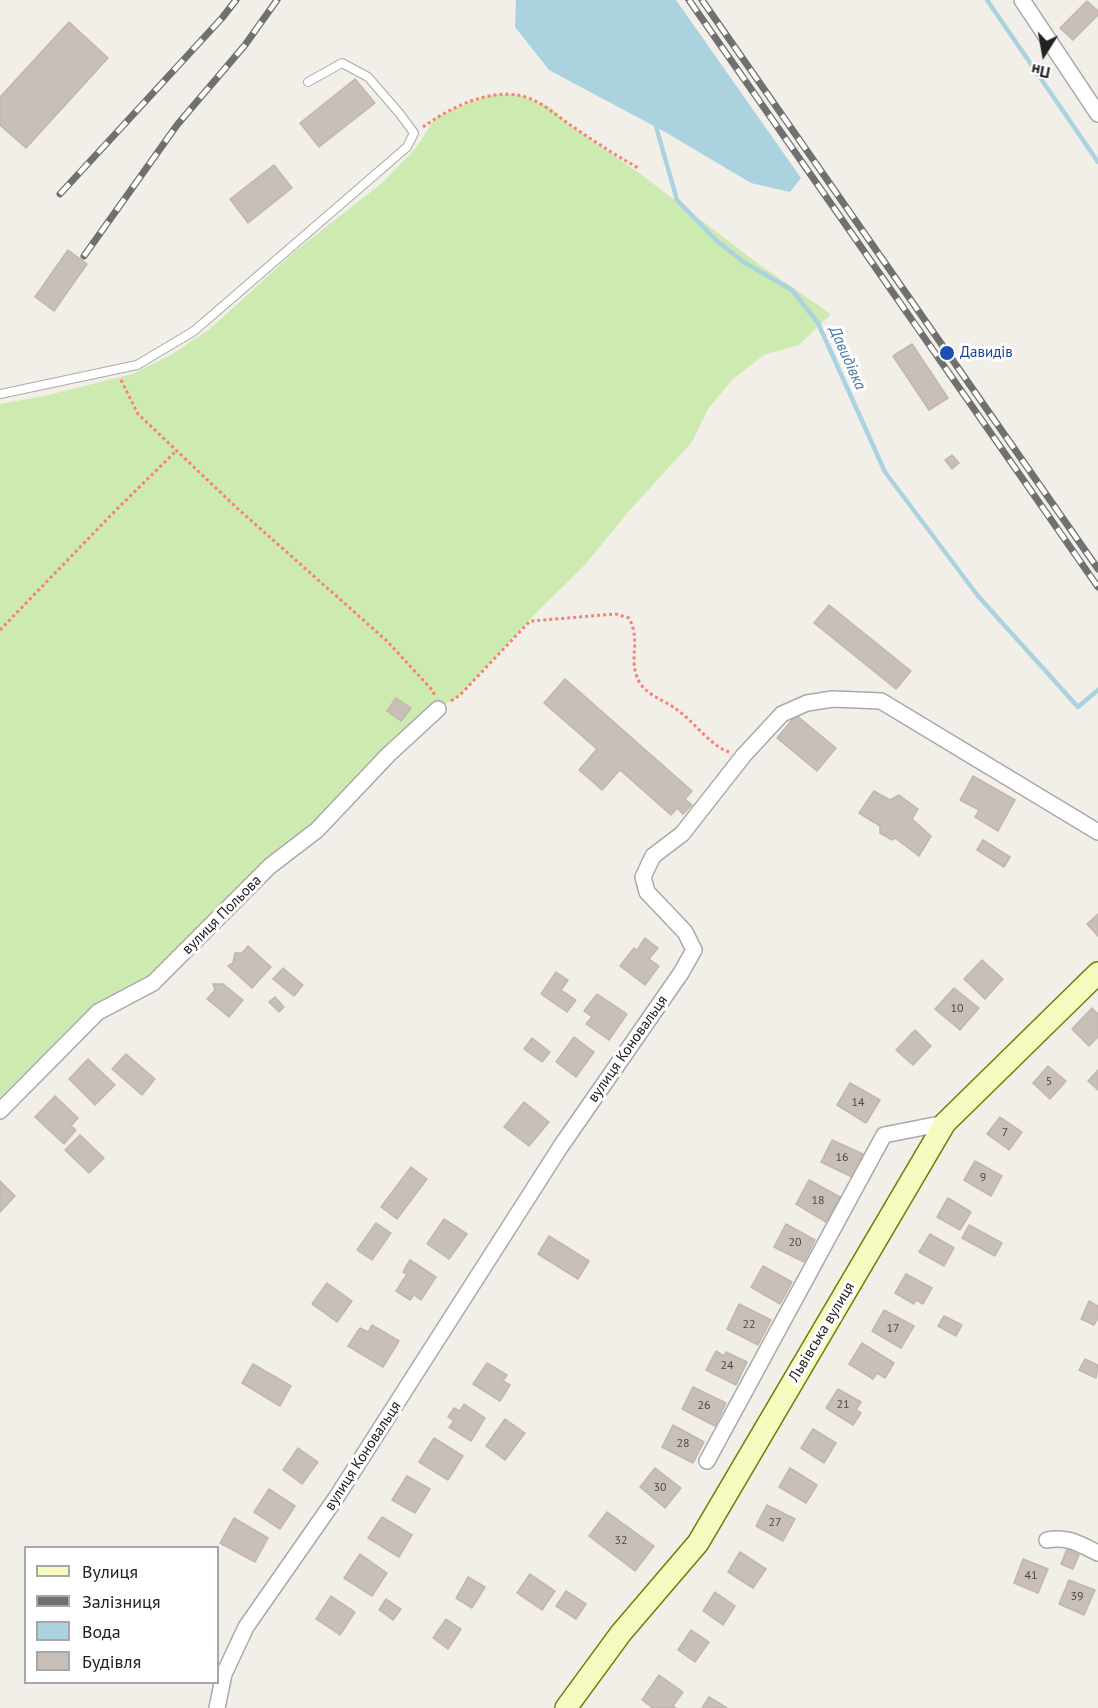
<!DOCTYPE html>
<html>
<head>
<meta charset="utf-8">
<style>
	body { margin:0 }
	#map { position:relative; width:1098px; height:1708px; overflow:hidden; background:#f2efe9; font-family:"PT Sans",sans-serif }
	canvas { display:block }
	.legend { position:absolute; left:24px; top:1546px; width:195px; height:138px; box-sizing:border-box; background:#fff; border:2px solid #a7a7a7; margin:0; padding:8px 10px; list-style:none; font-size:18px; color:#222 }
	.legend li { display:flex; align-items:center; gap:12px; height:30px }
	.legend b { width:30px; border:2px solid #a7a7a7 }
	.north { position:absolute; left:1014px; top:24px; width:60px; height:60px; -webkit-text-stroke:4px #fff; paint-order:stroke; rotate:191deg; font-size:16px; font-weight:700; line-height:24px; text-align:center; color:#222 }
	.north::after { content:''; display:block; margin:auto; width:21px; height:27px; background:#222; clip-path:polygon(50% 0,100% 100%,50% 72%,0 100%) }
</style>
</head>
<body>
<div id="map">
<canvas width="1098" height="1708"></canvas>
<ul class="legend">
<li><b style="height:8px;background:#f7fabf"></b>Вулиця</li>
<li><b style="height:8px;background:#707070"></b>Залізниця</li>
<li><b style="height:16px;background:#aad3df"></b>Вода</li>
<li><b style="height:16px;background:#c7bfb8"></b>Будівля</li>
</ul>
<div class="north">Пн</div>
</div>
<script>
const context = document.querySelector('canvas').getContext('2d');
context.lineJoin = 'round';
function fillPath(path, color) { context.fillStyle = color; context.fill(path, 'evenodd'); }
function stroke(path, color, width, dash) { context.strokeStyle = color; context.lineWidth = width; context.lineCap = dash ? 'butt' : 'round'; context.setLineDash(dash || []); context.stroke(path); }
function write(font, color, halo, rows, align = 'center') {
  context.font = font + ' "PT Sans",sans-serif'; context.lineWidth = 6; context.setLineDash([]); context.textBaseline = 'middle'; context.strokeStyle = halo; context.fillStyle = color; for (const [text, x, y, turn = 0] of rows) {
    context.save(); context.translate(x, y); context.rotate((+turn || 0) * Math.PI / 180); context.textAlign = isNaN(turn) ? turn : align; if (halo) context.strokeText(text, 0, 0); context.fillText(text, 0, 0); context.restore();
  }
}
const grass = new Path2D(`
	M494 94 519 95 550 107 564 121 638 172 760 265 831 314 799 345 764 355 732 380 708 409 692 442 629 511 584 566 537 612 460 695 438 709 153 983 98 1012 0 1111V404L48 395 132 374 171 355 211 328 293 253 383 182 416 148 435 118 470 102Z`);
const water = new Path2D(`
	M516 0H676L801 178 790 192 751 183 665 132 549 70 515 27Z`);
const stream = new Path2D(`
	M987 0 1098 162
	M655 123 677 200 717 241 745 263 792 290 818 323 885 472 978 596 1078 707 1098 690`);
const building = new Path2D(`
	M1087 1 1098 11V15L1073 40 1060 28Z
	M69 22 108 58 26 148 0 125V97Z
	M355 79 375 103 319 147 300 123Z
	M274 165 292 188 248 223 230 199Z
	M68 250 87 264 54 311 35 297Z
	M912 344 948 398 929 410 893 356Z
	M952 455 959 463 952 469 945 460Z
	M829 605 911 671 896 689 814 623Z
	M565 679 692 791 685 799 692 805 683 814 677 808 671 815 620 770 602 790 579 770 597 749 544 703Z
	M396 698 411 708 401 721 387 711Z
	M796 715 836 748 817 771 777 738Z
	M973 776 1015 800 998 831 975 817 979 810 960 800Z
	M874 791 890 800 899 795 918 809 912 819 931 836 919 856 895 838 892 840 880 833V826L859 813Z
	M983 840 1010 857 1004 867 977 850Z
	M1098 914V936L1087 924Z
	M645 938 658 948 649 959 659 966 645 985 620 966 634 948 637 950Z
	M248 946 271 967 252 988 228 966 233 963 235 953H242Z
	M982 960 1003 979 985 999 964 979Z
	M283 968 303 985 294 996 273 979Z
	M556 972 568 980 561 990 576 1000 567 1012 541 994Z
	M213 984H223L243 1000 229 1017 207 999 215 990Z
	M954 988 979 1008 960 1030 935 1009Z
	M597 994 627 1014 609 1040 586 1024 592 1017 584 1011Z
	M275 997 284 1007 279 1012 269 1002Z
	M1092 1008 1098 1014V1037L1089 1046 1072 1029Z
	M915 1030 931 1046 913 1065 896 1050Z
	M574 1037 594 1052 576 1077 556 1062Z
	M532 1038 550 1052 542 1062 524 1049Z
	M126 1054 155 1079 142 1095 112 1069Z
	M88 1059 115 1085 95 1105 69 1079Z
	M1048 1066 1066 1081 1050 1099 1033 1083Z
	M1098 1070V1090L1088 1081Z
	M850 1083 880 1100 866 1123 837 1105Z
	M55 1096 78 1118 71 1126 76 1130 64 1144 35 1117Z
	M524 1102 549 1122 529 1146 504 1127Z
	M1000 1117 1022 1132 1009 1150 987 1134Z
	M80 1135 104 1158 89 1173 65 1150Z
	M832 1140 863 1154 852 1177 821 1162Z
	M975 1161 1002 1176 991 1196 964 1180Z
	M411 1167 427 1179 397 1219 381 1207Z
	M809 1180 840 1197 826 1222 796 1204Z
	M0 1181 15 1196 0 1212Z
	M948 1198 971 1212 960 1230 937 1217Z
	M444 1219 467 1234 449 1259 427 1244Z
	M376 1223 391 1233 372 1260 357 1250Z
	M786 1224 815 1240 804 1262 774 1247Z
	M969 1225 1002 1243 995 1256 962 1238Z
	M930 1234 954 1248 944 1266 919 1252Z
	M549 1236 589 1261 578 1279 538 1254Z
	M410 1260 436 1277 421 1300 414 1295 410 1300 396 1291 407 1274 403 1272Z
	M763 1266 792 1282 780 1304 751 1287Z
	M906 1274 932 1288 923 1304 916 1300 914 1304 895 1293Z
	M327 1283 352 1301 337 1322 312 1304Z
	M1089 1301 1098 1306V1318L1094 1325 1081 1319Z
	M739 1304 771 1320 758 1345 727 1329Z
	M884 1310 914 1326 901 1348 872 1331Z
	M944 1316 962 1325 956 1336 938 1326Z
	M372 1325 399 1341 383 1367 348 1346 360 1328 368 1332Z
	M862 1343 894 1363 885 1378 877 1373 873 1379 849 1364Z
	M716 1351 724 1356 726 1352 747 1362 736 1385 706 1370Z
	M1085 1359 1098 1365 1096 1378 1079 1370Z
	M487 1363 507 1375 503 1381 510 1385 500 1401 473 1384Z
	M253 1364 291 1386 280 1406 242 1383Z
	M693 1387 726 1403 715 1426 682 1409Z
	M838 1389 861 1402 856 1410 861 1413 853 1425 826 1408Z
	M464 1404 485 1418 471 1441 449 1427 454 1421 448 1417 454 1408 460 1411Z
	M505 1419 525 1433 505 1460 486 1446Z
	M673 1425 704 1442 693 1463 662 1447Z
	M813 1429 836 1443 824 1463 801 1448Z
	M434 1438 463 1456 448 1480 419 1462Z
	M298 1448 318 1462 302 1484 283 1470Z
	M655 1468 681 1488 665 1508 640 1487Z
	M790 1468 817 1485 806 1503 779 1487Z
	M407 1476 430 1489 415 1513 392 1500Z
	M269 1489 295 1506 280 1529 254 1512Z
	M767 1505 795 1519 783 1541 756 1526Z
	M607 1512 654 1546 635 1571 589 1536Z
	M382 1517 412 1535 399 1557 368 1538Z
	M234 1518 268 1538 255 1562 220 1543Z
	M1067 1549 1079 1555 1073 1569 1061 1564Z
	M740 1552 766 1569 753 1588 728 1572Z
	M360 1554 387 1573 372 1596 344 1578Z
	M1023 1559 1048 1569 1038 1593 1014 1583Z
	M530 1574 555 1591 542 1610 517 1593Z
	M468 1577 485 1587 472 1608 456 1598Z
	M1069 1580 1095 1590 1084 1615 1059 1604Z
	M566 1591 586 1604 576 1619 556 1606Z
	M715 1592 735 1606 723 1625 703 1611Z
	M331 1596 355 1612 340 1635 316 1619Z
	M386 1599 401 1609 393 1620 379 1610Z
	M446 1619 461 1629 448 1649 433 1638Z
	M691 1630 709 1642 695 1662 678 1650Z
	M659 1675 683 1692 673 1706 676 1708H653L642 1700Z
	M709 1697 727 1708H702Z`);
const path = new Path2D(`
	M423 127C448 109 485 90 517 95 538 98 553 113 569 124 592 140 615 155 640 169
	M121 380 138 414 237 508 387 641 433 691 435 697
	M0 630 115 511 176 451
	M451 701 460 695 530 621 616 614 629 618C641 642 629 656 637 677 643 694 662 699 676 709 695 722 709 745 729 752`);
const lane = new Path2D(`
	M0 394 137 365 194 331 407 147 414 133 400 114 368 77 342 63 308 82`);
const street = new Path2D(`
	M1022 0 1098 114
	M0 1111 98 1012 153 983 270 866 317 830 388 755 438 709
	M707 1461 884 1135 945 1123
	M1047 1540C1068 1536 1079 1544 1098 1553
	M217 1708 224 1674 246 1627 336 1498 561 1146 681 973 694 950 685 932 647 892 643 877 653 856 682 834 744 755 782 714 807 703 833 699 881 701 1098 832`);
const secondary = new Path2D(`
	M566 1708 621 1633 698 1543 945 1123 1098 973`);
const rail = new Path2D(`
	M689 0 1098 587
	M702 0 1098 569
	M60 194 222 18 236 0
	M84 256 177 125 245 45 277 0`);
const markers = [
	[947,353,8,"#1a4fb4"]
];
const numberNames = [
	["10",957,1009],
	["5",1049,1082],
	["14",858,1103],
	["7",1005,1133],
	["16",842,1158],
	["9",983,1178],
	["18",818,1201],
	["20",795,1243],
	["22",749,1325],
	["17",893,1329],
	["24",727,1366],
	["21",843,1405],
	["26",704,1406],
	["28",683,1444],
	["30",660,1488],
	["27",775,1523],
	["32",621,1541],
	["41",1031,1576],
	["39",1077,1597]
];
const transitNames = [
	["Давидів",960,353]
];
const streetNames = [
	["вулиця Польова",222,915,-45],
	["вулиця Коновальця",628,1049,-55],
	["Львівська вулиця",822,1332,-59],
	["вулиця Коновальця",363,1456,-57]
];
const waterNames = [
	["Давидівка",847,358,66]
];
fillPath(grass, '#cdebb0');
fillPath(water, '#aad3df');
stroke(stream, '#aad3df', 4.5);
fillPath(building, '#c7bfb8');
stroke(building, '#c4b6ab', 1.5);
stroke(lane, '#a9a9a9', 10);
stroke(street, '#a9a9a9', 18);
stroke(secondary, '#707d05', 24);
stroke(path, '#fa8072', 3, [3, 3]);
stroke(lane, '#fff', 8);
stroke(street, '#fff', 15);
stroke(secondary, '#f7fabf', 21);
stroke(rail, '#707070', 7);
stroke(rail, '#fff', 4.5, [14]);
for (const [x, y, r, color] of markers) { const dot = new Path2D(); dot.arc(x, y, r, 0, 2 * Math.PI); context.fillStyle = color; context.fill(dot); stroke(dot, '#fff', 2); }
write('12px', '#4b4948', null, numberNames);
write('15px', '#164399', '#fff', transitNames, 'left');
write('15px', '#222', '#fff', streetNames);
write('italic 16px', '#4a7aab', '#fff', waterNames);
</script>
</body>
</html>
